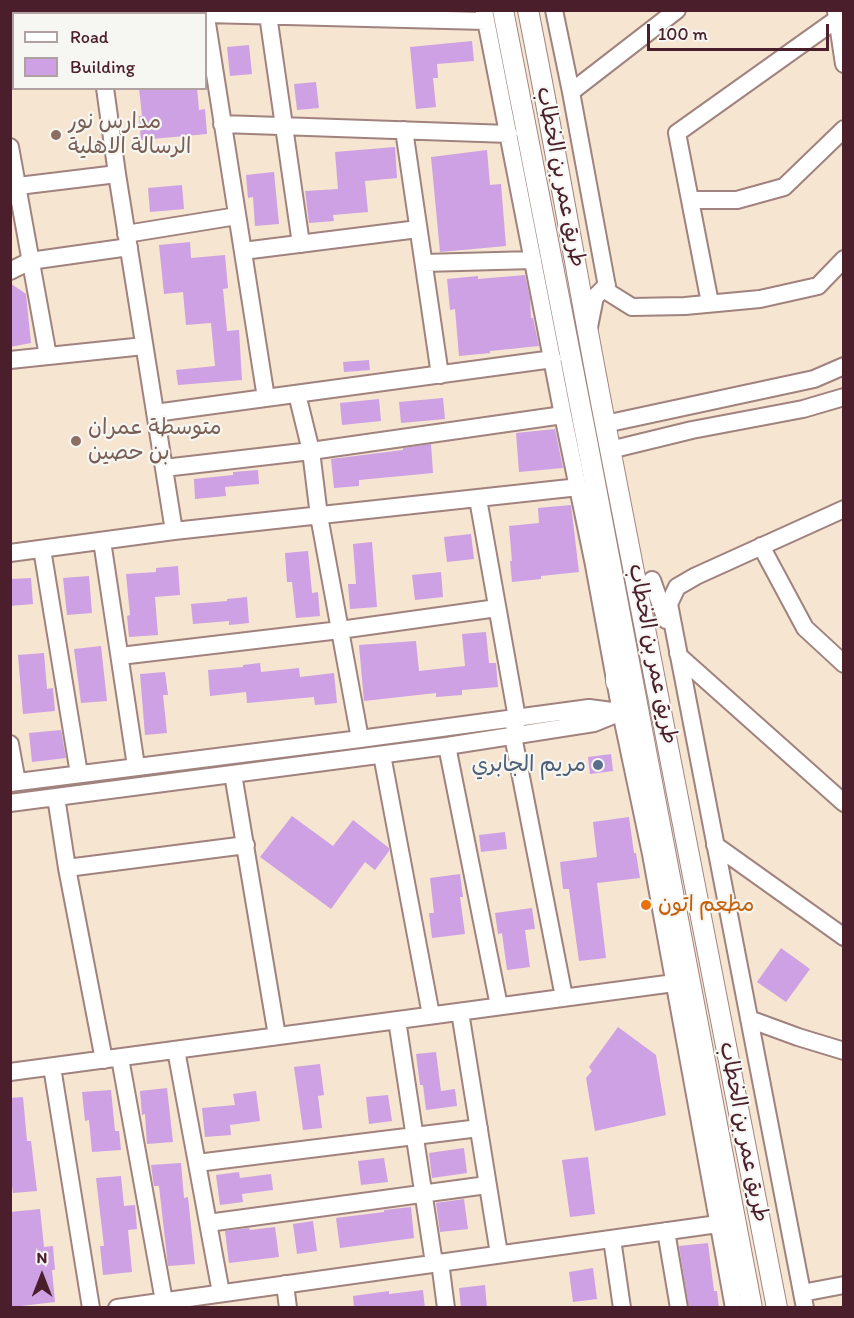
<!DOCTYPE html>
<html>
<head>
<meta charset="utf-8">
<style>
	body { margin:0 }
	#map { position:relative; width:854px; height:1318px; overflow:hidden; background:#f5e5d1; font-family:Itim,sans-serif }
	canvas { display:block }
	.frame { position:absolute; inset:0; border:12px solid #4a1f2b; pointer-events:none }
	.legend { position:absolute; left:12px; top:12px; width:195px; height:78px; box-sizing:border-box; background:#f6f6f2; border:2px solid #b1a0a2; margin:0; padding:8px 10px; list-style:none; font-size:18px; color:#4a1f2b }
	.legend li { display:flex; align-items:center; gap:12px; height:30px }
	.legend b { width:30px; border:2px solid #b1a0a2 }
	.north { position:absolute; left:12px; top:1246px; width:60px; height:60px; -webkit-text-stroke:4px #f6f6f2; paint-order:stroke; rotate:0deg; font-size:16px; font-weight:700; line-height:24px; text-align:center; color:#4a1f2b }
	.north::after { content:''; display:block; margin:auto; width:21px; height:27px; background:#4a1f2b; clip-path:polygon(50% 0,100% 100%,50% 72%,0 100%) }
	.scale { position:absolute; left:647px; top:24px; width:182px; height:27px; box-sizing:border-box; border:3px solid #4a1f2b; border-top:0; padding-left:8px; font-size:18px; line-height:21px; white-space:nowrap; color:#4a1f2b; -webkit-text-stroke:4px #f6f6f2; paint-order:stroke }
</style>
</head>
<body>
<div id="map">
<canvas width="854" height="1318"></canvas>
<div class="frame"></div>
<ul class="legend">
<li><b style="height:8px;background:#fff"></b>Road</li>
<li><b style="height:16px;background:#cda1e3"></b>Building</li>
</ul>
<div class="north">N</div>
<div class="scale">100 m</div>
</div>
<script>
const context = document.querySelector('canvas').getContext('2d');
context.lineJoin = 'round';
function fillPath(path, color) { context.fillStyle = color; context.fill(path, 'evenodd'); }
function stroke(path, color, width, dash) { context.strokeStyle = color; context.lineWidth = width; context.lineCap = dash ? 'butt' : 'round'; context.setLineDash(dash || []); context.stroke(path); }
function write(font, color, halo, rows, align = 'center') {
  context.font = font + ' Itim,"Playpen Sans Arabic",sans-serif'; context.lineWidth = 4.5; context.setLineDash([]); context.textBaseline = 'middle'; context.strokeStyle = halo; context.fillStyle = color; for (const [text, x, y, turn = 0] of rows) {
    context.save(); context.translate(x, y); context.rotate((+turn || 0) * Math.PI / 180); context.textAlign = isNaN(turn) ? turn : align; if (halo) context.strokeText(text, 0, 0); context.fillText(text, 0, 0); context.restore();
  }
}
const building = new Path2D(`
	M472 41 474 61 437 64 438 78H433L436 107 416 109 410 47Z
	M249 45 252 74 230 76 227 47Z
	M316 82 319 108 297 110 294 84Z
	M139 88H197L199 110 205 109 207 134 141 140 139 116H142Z
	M395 147 397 178 365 181 368 212 333 215 334 221 309 223 305 191 338 189 335 152Z
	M487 150 490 185 501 184 506 246 440 252 431 157Z
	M274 172 279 224 255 226 253 197 248 198 246 175Z
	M182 185 184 209 150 212 148 188Z
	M190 242 191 258 225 255 228 288 223 289 227 331 239 330 242 380 178 385 176 370 215 366 211 323 186 325 183 292 164 294 159 245Z
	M525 275 530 298 531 318H533L539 346 490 351V353L459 356 455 309 450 310 447 279 478 276V279Z
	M10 283 26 294 31 343 10 347Z
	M369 360 370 370 344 372 343 362Z
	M443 398 445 419 401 423 399 402Z
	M379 399 381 421 342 425 340 403Z
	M555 429 563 468 519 472 516 433Z
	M431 444 433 473 359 480V486L334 488 331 459 403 450V448Z
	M258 470 259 484 225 487 226 496 195 499 194 479 233 475V472Z
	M571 505 579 572 541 576V579L512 582 510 561H512L509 526 539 523 538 508Z
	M471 534 474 559 447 562 444 537Z
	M372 542 377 607 350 609 348 584H356L353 544Z
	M308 551 312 593 318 592 320 616 296 618 292 582H287L285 553Z
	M178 566 180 595 155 597 158 635 129 637 127 616 130 615 126 574 156 572V568Z
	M441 572 443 597 415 600 412 575Z
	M89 576 92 613 67 615 63 578Z
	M31 578 33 604 10 606V579Z
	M247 597 249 623 229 625V621L193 624 191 604 227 601V599Z
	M486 632 489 663H496L498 687 462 690V695L436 697V693L364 701 359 645 416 641 419 671 465 666 462 634Z
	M101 646 107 701 81 703 74 649Z
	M44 653 47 689 53 688 55 711 23 714 18 655Z
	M260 663 261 672 299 668 300 677 334 673 337 703 315 705 314 697 247 703 246 692 210 696 208 670 243 667V665Z
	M165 672 168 695H163L167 733 145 735 140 674Z
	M61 730 66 758 32 762 29 733Z
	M611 754 613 771 590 774 588 757Z
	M292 816 333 846 353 820 389 848V851L375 870 365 862 331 909 260 857Z
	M629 817 634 853H636L640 878 597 883 606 958 579 961 569 889H563L560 862 597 857 593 822Z
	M505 832 507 849 481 852 479 835Z
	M460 874 463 897H460L465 934 432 938 429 913H434L430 878Z
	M532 908 535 929 525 930 530 967 507 970 502 933 498 934 495 913Z
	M781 948 810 969 786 1002 757 982Z
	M618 1027 656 1055 666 1115 595 1131 586 1078 592 1071 589 1067Z
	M436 1052 441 1091 455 1089 457 1106 426 1110 423 1085H420L416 1054Z
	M320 1064 324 1095 318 1096 322 1128 303 1130 294 1067Z
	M167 1088 173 1142 147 1144 145 1114 142 1115 140 1091Z
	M111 1090 115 1131H119L121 1150 92 1152 89 1120 85 1121 82 1092Z
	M256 1091 260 1121 230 1125 231 1135 205 1137 202 1108 235 1105 233 1094Z
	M388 1095 392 1121 369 1124 366 1097Z
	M23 1097 27 1141H31L37 1191 13 1193 10 1171V1098Z
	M464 1148 467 1173 432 1178 429 1153Z
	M588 1157 595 1214 570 1217 562 1160Z
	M384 1158 388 1182 361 1185 358 1161Z
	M181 1163 184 1198 188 1197 195 1264 168 1266 159 1186H154L151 1165Z
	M239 1172 240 1178 271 1174 273 1190 242 1194 243 1202 220 1205 216 1175Z
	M121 1176 124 1206 135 1205 137 1229 128 1230 132 1272 103 1275 100 1246H104L96 1178Z
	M464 1199 468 1229 440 1232 436 1203Z
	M411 1207 414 1238 340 1248 336 1218 384 1212V1210Z
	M40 1209 44 1247 53 1246 55 1270H52L55 1302 21 1306V1308H10V1212Z
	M313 1221 317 1251 297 1254 293 1224Z
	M275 1227 279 1257 229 1263 225 1231 249 1228 250 1230Z
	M708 1243 714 1291H717L719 1308H689L679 1246Z
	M593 1268 597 1299 573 1302 569 1272Z
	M485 1285 487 1308H461L459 1288Z
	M423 1290 425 1308H354L353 1296 389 1291V1294Z`);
const minor = new Path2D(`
	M71 10 191 14
	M484 10 563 415 594 565 621 712 651 854 734 1308
	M554 10 571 92 608 292 632 307 685 306 760 299 818 286 844 259
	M836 11 844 64
	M206 14 486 21
	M268 15 301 244
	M206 17 266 398
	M105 88 117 174 174 531
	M571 92 677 10
	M222 124 509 134
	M404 130 440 375
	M10 147 48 356
	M10 187 117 174
	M690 200H737L784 187 844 129
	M126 234 237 216
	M243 251 418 229
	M424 263 533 260
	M10 271 30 261 129 247
	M710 303 677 133 837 19
	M589 327 595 297 607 285
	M10 360 144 346
	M297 394 311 451 319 516 360 739
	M155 413 553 359
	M605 424 814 379 844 366
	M610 450 692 430 803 409 844 397
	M164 468 311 451 563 415
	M478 499 517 718 513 736 564 997
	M102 541 136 766
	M761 546 805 628 844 664
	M42 549 79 774
	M10 553 174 531 579 487
	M652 580 666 620
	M678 653 679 656 844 803
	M120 656 340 630 497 608
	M10 744 17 782
	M447 746 499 1006
	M382 755 431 1015
	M233 774 277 1036
	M10 783 360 739 589 708 620 712
	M56 797 67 868 104 1060
	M10 803 447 746 594 723 621 712
	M715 845 844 937
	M67 868 246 845
	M460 1012 499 1254
	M749 1019 798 1037 844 1051
	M397 1020 434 1263
	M176 1050 221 1293
	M120 1058 164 1301
	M52 1067 91 1308
	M10 1072 674 983
	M197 1163 479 1128
	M208 1223 487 1185
	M666 1231 679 1308
	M612 1239 622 1308
	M440 1262 446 1308
	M285 1284 288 1308
	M802 1293 844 1285
	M117 1308 718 1224
	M805 1308 669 604 677 587 696 576 844 509`);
const major = new Path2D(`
	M503 10 588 446 752 1308
	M528 10C556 149 579 289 606 428 662 721 721 1014 777 1308
	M616 682 617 641`);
const markers = [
	[56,135,6,"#8d6e63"],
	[76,441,6,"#8d6e63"],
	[598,765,6,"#5c6f8a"],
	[646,905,6,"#e8710a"]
];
const educationNames = [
	["مدارس نور",68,122],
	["الرسالة الاهلية",68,147],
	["متوسطة عمران",88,428],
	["بن حصين",88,453]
];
const streetNames = [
	["طريق عمر بن الخطاب",560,177,79],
	["طريق عمر بن الخطاب",652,654,79],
	["طريق عمر بن الخطاب",743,1132,79]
];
const serviceNames = [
	["مريم الجابري",586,765]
];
const foodNames = [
	["مطعم اتون",658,905]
];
fillPath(building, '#cda1e3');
stroke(minor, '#a0827e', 20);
stroke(major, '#a0827e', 22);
stroke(minor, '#fff', 16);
stroke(major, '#fff', 20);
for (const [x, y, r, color] of markers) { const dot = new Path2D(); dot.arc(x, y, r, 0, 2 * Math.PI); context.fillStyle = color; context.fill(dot); stroke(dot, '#f6f6f2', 2); }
write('22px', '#785e54', '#f6f6f2', educationNames, 'left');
write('22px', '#4a1f2b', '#f6f6f2', streetNames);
write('22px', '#4e5e75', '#f6f6f2', serviceNames, 'right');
write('22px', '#c56008', '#f6f6f2', foodNames, 'left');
</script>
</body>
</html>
